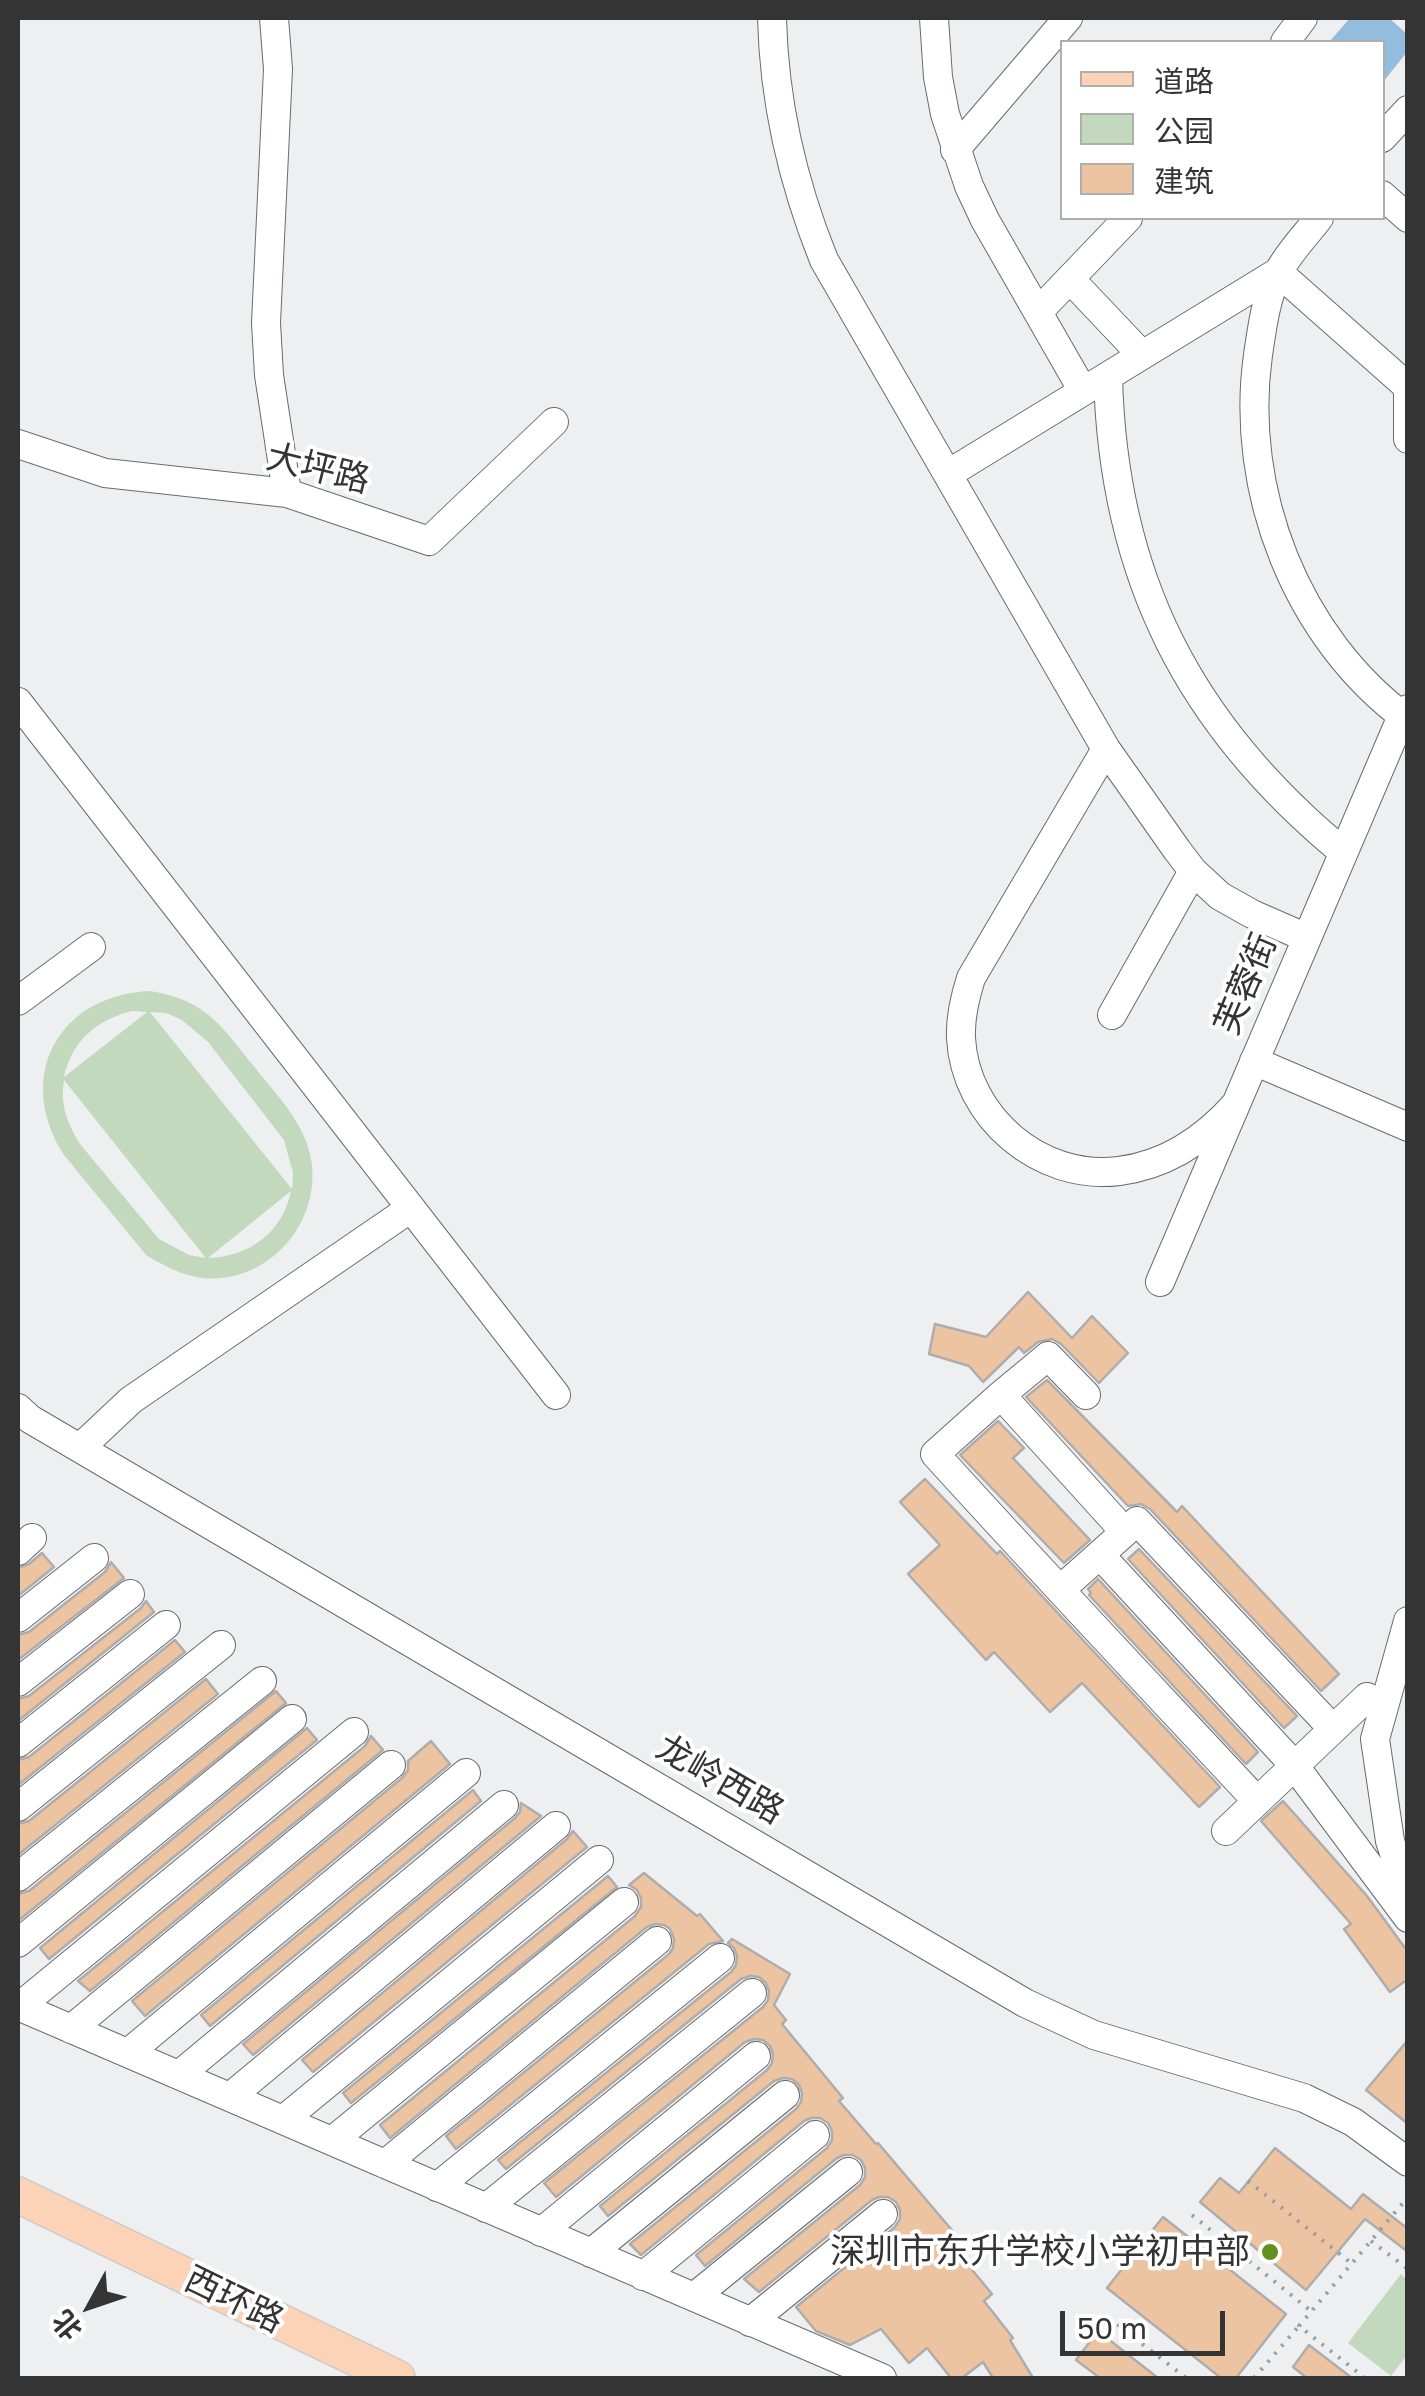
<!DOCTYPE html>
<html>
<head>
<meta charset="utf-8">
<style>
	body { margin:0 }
	#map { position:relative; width:1425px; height:2396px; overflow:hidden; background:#eeeff1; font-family:"Golos Text","Noto Sans SC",sans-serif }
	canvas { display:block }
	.frame { position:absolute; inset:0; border:20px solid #343435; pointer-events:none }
	.legend { position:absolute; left:1060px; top:40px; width:325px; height:180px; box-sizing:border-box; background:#fff; border:2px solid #aeaeae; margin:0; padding:12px 18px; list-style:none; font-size:30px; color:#343435 }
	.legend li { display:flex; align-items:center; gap:20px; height:50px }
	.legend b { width:50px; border:2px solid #aeaeae }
	.north { position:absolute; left:40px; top:2256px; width:100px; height:100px; -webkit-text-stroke:8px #fff; paint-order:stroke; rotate:230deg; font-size:28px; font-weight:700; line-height:40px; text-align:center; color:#343435 }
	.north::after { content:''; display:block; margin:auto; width:35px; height:45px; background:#343435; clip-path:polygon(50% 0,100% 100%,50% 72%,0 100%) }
	.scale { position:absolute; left:1060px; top:2311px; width:165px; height:45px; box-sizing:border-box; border:5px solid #343435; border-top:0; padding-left:12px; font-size:30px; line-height:35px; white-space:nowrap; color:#343435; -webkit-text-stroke:8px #fff; paint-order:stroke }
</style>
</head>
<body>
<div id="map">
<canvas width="1425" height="2396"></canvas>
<div class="frame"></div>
<ul class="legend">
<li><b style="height:12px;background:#fdd3b7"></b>道路</li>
<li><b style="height:28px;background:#c2d9be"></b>公园</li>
<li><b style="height:28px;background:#ecc4a2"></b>建筑</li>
</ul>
<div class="north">北</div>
<div class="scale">50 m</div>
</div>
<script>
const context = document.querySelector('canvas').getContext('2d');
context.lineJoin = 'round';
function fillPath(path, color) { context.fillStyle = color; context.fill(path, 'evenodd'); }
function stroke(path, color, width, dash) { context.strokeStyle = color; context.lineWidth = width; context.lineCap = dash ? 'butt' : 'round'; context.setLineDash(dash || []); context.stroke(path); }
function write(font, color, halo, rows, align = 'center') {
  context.font = font + ' "Golos Text","Noto Sans SC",sans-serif'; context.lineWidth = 8; context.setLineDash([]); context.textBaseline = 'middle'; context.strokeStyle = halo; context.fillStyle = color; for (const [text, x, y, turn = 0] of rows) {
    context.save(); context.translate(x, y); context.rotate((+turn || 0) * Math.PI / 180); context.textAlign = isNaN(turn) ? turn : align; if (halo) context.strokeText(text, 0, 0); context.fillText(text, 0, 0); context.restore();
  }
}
const green = new Path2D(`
	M150 991C205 1000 219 1023 252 1064 273 1091 302 1119 310 1154 325 1219 270 1285 202 1278 181 1275 164 1266 146 1255L64 1155C14 1077 58 995 150 991ZM132 1011 147 1012 64 1077C72 1041 96 1020 132 1011ZM150 1012 166 1013 182 1020 208 1042 284 1140 293 1173 292 1189ZM64 1080 205 1257V1258L189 1255 159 1239 80 1144C67 1123 60 1104 64 1080ZM291 1191C283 1232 249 1257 208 1258Z
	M1401 2274 1407 2280V2355L1391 2376 1348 2343Z`);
const water = new Path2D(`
	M1350 18H1389L1407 34V52L1383 82 1382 42H1329Z`);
const building = new Path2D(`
	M1028 1292 1072 1338 1092 1316 1128 1353 1099 1383 1061 1344 1052 1339 1038 1342 1024 1353 1019 1347 983 1382 969 1366 929 1354 935 1324 986 1337Z
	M1047 1380 1177 1512 1182 1506 1339 1674 1321 1691 1150 1509 1141 1504 1128 1506 1026 1397Z
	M998 1421 1024 1448 1013 1458 1090 1540 1064 1563 960 1455Z
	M925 1479 997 1554 1000 1551 1220 1787 1199 1807 1082 1683 1050 1712 994 1652 986 1660 908 1574 940 1545 900 1502Z
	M1139 1549 1297 1716 1284 1728 1128 1559Z
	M42 1553 54 1567 18 1596V1568L29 1564Z
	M111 1562 124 1578 18 1660V1635L29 1632 105 1572Z
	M1098 1579 1258 1752 1246 1764 1089 1595 1091 1593 1088 1589Z
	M146 1601 154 1612 18 1721V1699L29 1696 141 1608Z
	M175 1640 185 1652 18 1785V1760L29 1757Z
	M206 1679 218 1694 18 1855V1824L29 1821Z
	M276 1691 286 1703 18 1921V1894L29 1891Z
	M307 1728 317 1740 49 1959 40 1948Z
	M371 1736 383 1750 90 1991 78 1981 365 1746Z
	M431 1741 450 1764 145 2016 132 2001 402 1778 408 1770V1761Z
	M473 1790 481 1801 210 2026 201 2015Z
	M1283 1801 1367 1896 1408 1952V1979L1390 1992 1344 1929 1351 1924 1261 1821Z
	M521 1803 541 1816 253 2055 243 2044 515 1818 520 1812Z
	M573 1831 587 1847 313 2072 302 2060 567 1839Z
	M644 1873 697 1916 700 1914 723 1941 709 1944 456 2149 446 2136 669 1954 673 1948 674 1939 670 1929 664 1925 655 1924 647 1927 390 2138 380 2125 635 1916 641 1907V1898L637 1890 629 1885Z
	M608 1876 617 1887 351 2103 343 2093Z
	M732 1939 790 1974 774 2005 786 2020 782 2024 843 2098 839 2101 876 2144 878 2143 962 2242 954 2248 992 2294 984 2301 1013 2338 1010 2340 1033 2378H993L983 2362 962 2378H951L927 2348 909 2363 881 2329 850 2345 816 2331 796 2307 895 2227 900 2219V2210L896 2202 888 2197H879L872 2200 759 2292 744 2279 860 2185 865 2177V2168L861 2160 853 2155H844L837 2158 705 2266 696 2255 827 2148 832 2140V2131L828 2123 820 2118H811L804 2121 641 2255 630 2244 796 2109 801 2102 802 2093 799 2085 792 2079 783 2078 774 2081 608 2216 600 2206 767 2070 772 2063 773 2054 770 2046 763 2040 754 2039 745 2042 556 2197 544 2183 763 2007 768 2000 769 1991 766 1983 759 1977 750 1976 741 1979 506 2169 498 2160 731 1972 736 1965 737 1956 734 1948 728 1943Z
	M1408 2040V2124L1366 2090Z
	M1275 2148 1351 2209 1363 2194 1408 2229V2252L1365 2219 1306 2290 1200 2202 1220 2178 1239 2193Z
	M1163 2217 1286 2314 1236 2378H1221L1107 2288Z
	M1098 2331 1158 2378H1100L1076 2360Z
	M1309 2345 1352 2378H1307L1293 2367Z`);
const path = new Path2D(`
	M1248 2181 1351 2263
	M1192 2215 1311 2311
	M1371 2241 1408 2269
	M1109 2318 1186 2378
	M1254 2378 1299 2326
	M1365 2378 1299 2326 1408 2197`);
const minor = new Path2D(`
	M274 18 278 69 266 323 269 375 287 493
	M772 18C774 102 792 181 824 260L1106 749 1177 850 1193 871 1220 896 1252 914 1307 938
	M934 18 938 77 945 114 969 186 985 220 1083 391
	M1285 42 1303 18
	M1382 138 1408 110
	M955 150 1068 18
	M1382 195 1408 218
	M1319 218C1306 235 1288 253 1278 273 1266 297 1262 328 1258 355 1239 490 1296 638 1408 720
	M1278 272 1408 387
	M1070 279 1142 355
	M1038 312 1128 218
	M1108 376C1113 577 1189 725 1343 852
	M1408 394V439
	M18 444 105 473 287 493 429 541 554 422
	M948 474 1278 272
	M18 702 556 1395
	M1106 749 971 978C965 997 960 1017 961 1038 965 1117 1040 1181 1119 1171 1167 1165 1205 1139 1236 1104
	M18 1001 91 947
	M1112 1015 1193 871
	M1254 1061 1408 1127
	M1160 1282 1402 716 1408 709
	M1001 1395 1048 1356 1086 1395
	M18 1408 30 1419 1025 2003 1094 2035 1304 2098 1353 2122 1408 2162
	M80 1448 131 1400 411 1208
	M1125 1532 1137 1521 1333 1729
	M18 1551 32 1538
	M1100 1555 1294 1765 1408 1918
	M1060 1590 1125 1532 1001 1395 935 1454C1041 1571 1149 1685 1257 1801
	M18 1618 94 1558
	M1408 1621 1375 1739 1390 1841 1408 1896
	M18 1682 130 1594
	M18 1743 166 1625
	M18 1807 221 1645
	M1226 1831 1367 1697
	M18 1877 262 1681
	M18 1943 292 1719
	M18 2006 882 2378
	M20 2006 354 1732
	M71 2029 391 1765
	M128 2053 466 1773
	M179 2075 504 1805
	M230 2097 556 1826
	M283 2120 599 1860
	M332 2141 624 1902
	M385 2164 657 1941
	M437 2187 720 1958
	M486 2208 752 1993
	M541 2232 756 2056
	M591 2253 785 2095
	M643 2276 815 2135
	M694 2297 848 2172
	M750 2322 883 2214`);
const major = new Path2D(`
	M18 2195 397 2378`);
const markers = [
	[1270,2252,10,"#648e1e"]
];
const streetNames = [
	["大坪路",318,469,14],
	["芙蓉街",1246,984,-67],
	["龙岭西路",720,1780,30],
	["西环路",234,2300,26]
];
const poiNames = [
	["深圳市东升学校小学初中部",1250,2252]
];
fillPath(green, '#c2d9be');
fillPath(water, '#93bcdd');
fillPath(building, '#ecc4a2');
stroke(building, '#afadac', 2.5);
stroke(minor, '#6a6b6d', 30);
stroke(major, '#cacaca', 38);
stroke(path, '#9b9c9d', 4, [2.5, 8]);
stroke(minor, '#fff', 28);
stroke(major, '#fdd3b7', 35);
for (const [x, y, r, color] of markers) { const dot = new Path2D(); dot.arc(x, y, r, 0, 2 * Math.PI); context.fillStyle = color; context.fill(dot); stroke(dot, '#fff', 4); }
write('35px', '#343435', '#fff', streetNames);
write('35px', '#343435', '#fff', poiNames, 'right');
</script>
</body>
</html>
